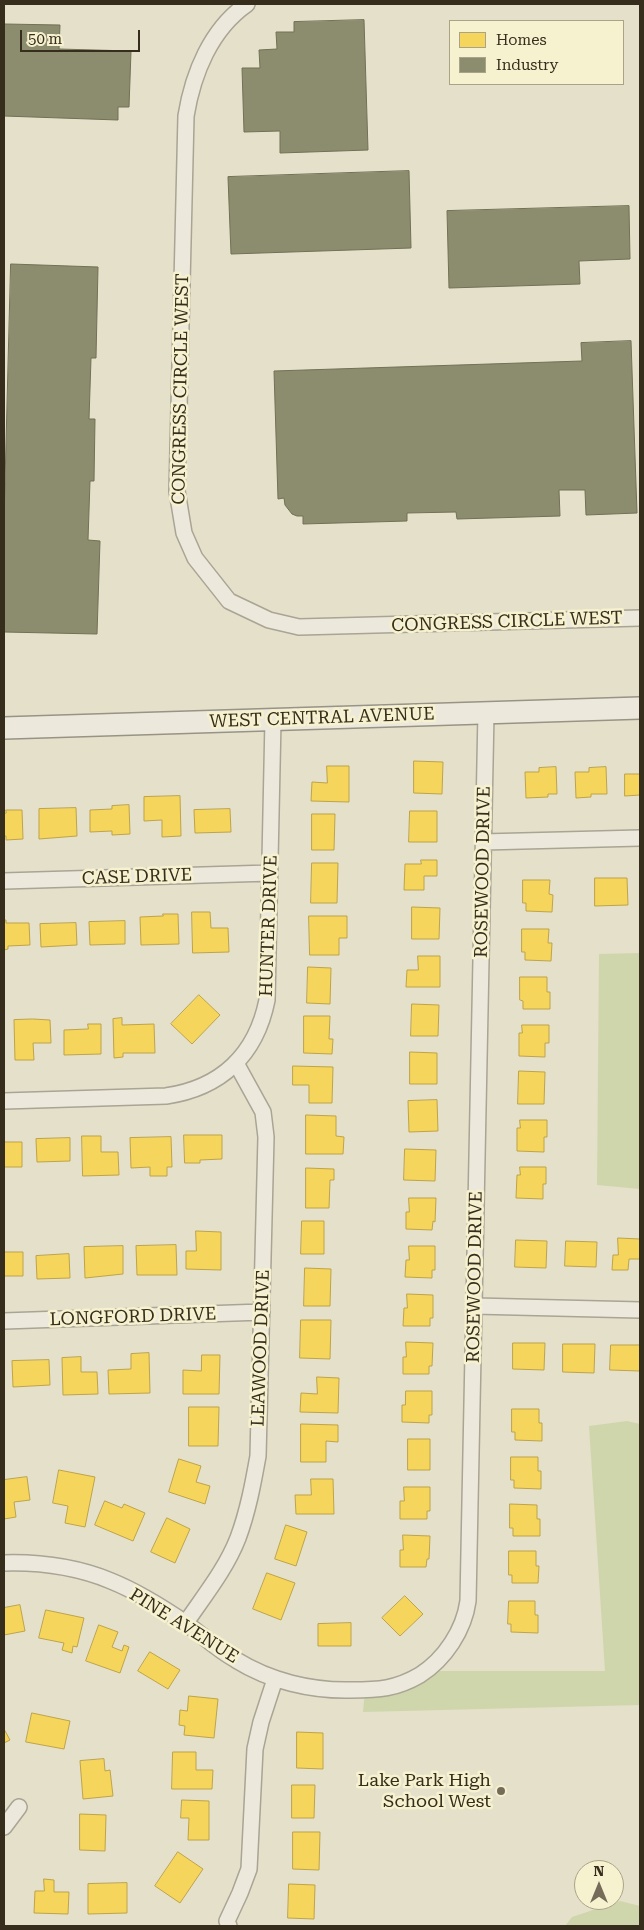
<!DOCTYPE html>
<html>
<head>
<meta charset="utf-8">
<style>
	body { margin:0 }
	#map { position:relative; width:644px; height:1930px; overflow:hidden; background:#e4e0ca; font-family:"Roboto Serif",serif }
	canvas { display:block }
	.frame { position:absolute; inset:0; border:5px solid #372d1c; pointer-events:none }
	.legend { position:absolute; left:449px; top:20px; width:175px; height:65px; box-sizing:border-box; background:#f6f1cf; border:1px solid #aaa387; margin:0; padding:6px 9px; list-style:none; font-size:15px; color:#372d1c }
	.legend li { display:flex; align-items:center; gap:10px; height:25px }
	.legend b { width:25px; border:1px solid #aaa387 }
	.north { position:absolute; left:574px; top:1860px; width:50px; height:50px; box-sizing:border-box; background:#f6f1cf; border:1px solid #aaa387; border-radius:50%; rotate:0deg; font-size:14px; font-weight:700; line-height:20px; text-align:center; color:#372d1c }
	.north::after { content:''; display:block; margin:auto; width:18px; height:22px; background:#746c59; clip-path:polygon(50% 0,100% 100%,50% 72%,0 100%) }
	.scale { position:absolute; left:20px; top:30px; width:120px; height:22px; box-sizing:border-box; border:2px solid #372d1c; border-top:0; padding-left:6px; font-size:15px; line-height:18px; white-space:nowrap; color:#372d1c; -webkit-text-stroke:4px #f6f1cf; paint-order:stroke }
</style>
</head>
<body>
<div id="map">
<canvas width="644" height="1930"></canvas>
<div class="frame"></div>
<ul class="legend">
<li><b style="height:14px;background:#f6d55c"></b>Homes</li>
<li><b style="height:14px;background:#8c8c6e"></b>Industry</li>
</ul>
<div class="north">N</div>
<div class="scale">50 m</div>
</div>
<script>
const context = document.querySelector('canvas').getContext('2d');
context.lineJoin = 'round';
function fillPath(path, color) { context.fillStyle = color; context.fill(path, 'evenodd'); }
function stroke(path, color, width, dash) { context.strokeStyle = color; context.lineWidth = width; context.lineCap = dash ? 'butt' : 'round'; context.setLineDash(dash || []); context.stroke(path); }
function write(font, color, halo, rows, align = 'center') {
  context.font = font + ' "Roboto Serif",serif'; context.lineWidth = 5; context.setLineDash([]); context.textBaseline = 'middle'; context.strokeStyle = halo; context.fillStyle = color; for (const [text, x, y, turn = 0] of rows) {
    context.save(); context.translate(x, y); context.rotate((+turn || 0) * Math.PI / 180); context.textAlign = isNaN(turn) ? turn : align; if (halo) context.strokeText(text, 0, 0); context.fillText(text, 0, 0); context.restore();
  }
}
const green = new Path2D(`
	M640 953V1189L597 1185 599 954Z
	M627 1421 640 1424V1705L363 1712 365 1690 426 1671H605L589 1426Z
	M620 1901 640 1906V1926H565L572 1917Z`);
const homes = new Path2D(`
	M414 761 443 762 442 794 414 793Z
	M327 766H349V802L311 801 312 782 327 783Z
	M556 767 557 794H548V797L526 798 525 772H539V768Z
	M606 767 607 794H591V797L576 798 575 772H589V768Z
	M625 774H640V795L625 796Z
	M180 796 181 836 162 837V820L144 821V797Z
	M129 805 130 834 112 835V831L90 832V810L112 809V806Z
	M76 808 77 836 39 839V809Z
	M230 809 231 832 195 833 194 810Z
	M6 810H22L23 839 6 840V836H4V814L6 813Z
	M410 811H437V842H409Z
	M312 814H335L334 850H312Z
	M421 860H437V876H424V890H404L405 864H421Z
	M312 863H338L337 903H311Z
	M595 878H627L628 905 595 906Z
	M523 880H550L549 894 553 895 552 912 526 911V903H523Z
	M412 907 440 908 439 939H412Z
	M192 912H210L211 928H228L229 952 193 953Z
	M163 914H178L179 944 141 945 140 917 163 916Z
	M309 916H347V938H339V955H310Z
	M4 920H6V923H29L30 945 8 946V949L4 950Z
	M125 921V944L90 945 89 922Z
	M76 923 77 945 41 947 40 924Z
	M522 929H549L548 943H552L551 961 525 960V952H522Z
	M418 956H440V987H406L407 970H418Z
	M308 967 331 968 330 1004 307 1003Z
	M520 977H547V992H550V1009H523V1001L520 1000Z
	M199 995 220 1015 192 1044 171 1024Z
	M412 1004 439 1005 438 1036H411Z
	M304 1016H330L329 1039H333L332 1054 304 1053Z
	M122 1018V1025L154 1024 155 1053H123V1057L114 1058 113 1019Z
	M33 1019 50 1020 51 1043H33L34 1060H15L14 1020Z
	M88 1024H101V1054L64 1055V1030L88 1029Z
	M522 1025H549V1043H545V1057L519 1056V1033H522Z
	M410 1052 437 1053V1084H410Z
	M293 1066 333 1067 332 1103H309V1085H293Z
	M519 1071 545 1072 544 1104H518Z
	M437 1100 438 1131 409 1132 408 1101Z
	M306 1115 336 1116V1136L344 1137 343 1154H306Z
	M520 1120H547V1137H544V1152L517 1151V1128H520Z
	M184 1135H222V1159L200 1160V1163H185Z
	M82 1136H101V1152H118L119 1175 83 1176Z
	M171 1137 172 1167H167V1176H150V1167L131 1168 130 1138Z
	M70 1138V1161L37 1162 36 1139Z
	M4 1142H22V1167H4Z
	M405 1149 436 1150 435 1181 404 1180Z
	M520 1167H546V1184H543V1199L516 1198 517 1175H520Z
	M306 1168 334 1169V1180H330L329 1208H306Z
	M409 1198H436L435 1222 433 1221 432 1230 406 1229V1212H409Z
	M302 1221H324V1254H301Z
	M196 1231 221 1232V1270L186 1269V1251H196Z
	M618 1238 640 1239V1259H629L628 1270H612L613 1255H618Z
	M516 1240 547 1241 546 1268 515 1267Z
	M566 1241 597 1242 596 1267 565 1266Z
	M176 1245 177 1275H137L136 1246Z
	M123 1246V1274L85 1278 84 1247Z
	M409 1246H435V1270H432V1278L405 1277 406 1260H409Z
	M4 1252H23V1276H4Z
	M69 1254 70 1278 37 1279 36 1256Z
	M305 1268 331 1269 330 1306H304Z
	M407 1294 433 1295V1318H430V1326H403L404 1308H407Z
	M301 1320H331L330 1359 300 1358Z
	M406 1342 433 1343 432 1366H429V1374H403V1357H406Z
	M513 1343H545L544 1370 513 1369Z
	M563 1344H595L594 1373 563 1372Z
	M611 1345H640V1371L610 1370Z
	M149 1353 150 1393 109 1394 108 1370 131 1369V1354Z
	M202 1355H220L219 1394H183V1370L201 1371Z
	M81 1357V1372H97L98 1394 63 1395 62 1358Z
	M49 1360 50 1385 13 1387 12 1361Z
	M317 1377 339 1378 338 1413 300 1412 301 1393 317 1394Z
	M406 1391H432V1415H429V1423L402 1422V1405H405Z
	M189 1407H219L218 1446H189Z
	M512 1409H539V1423H542V1441L515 1440V1432H512Z
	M301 1424 338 1425V1442L326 1441V1462H301Z
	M408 1439H430V1470H408Z
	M511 1457H538V1471H541V1489L514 1488V1480H511Z
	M179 1459 201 1466 196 1482 210 1486 205 1504 169 1492Z
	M59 1470 95 1477 85 1527 65 1523 68 1506 53 1503Z
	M27 1477 30 1500 14 1502 16 1517 4 1519V1480Z
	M311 1479H333L334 1514H296L295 1495H311Z
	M404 1487H430V1511H427V1519H400V1501H404Z
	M105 1501 122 1508 124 1504 145 1513 133 1541 95 1525Z
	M510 1504 537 1505V1519H540V1536H513V1528H510Z
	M167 1518 190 1529 175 1563 151 1552Z
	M286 1525 307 1532 296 1566 275 1559Z
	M403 1535 430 1536 429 1559H427L426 1567H400V1550H403Z
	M509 1551H536V1566H539L538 1583H512V1575H509Z
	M267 1573 295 1583 281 1620 253 1609Z
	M405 1596 423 1614 400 1636 382 1618Z
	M509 1601H535V1615H538V1633L511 1632V1624H508Z
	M20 1605 25 1631 4 1635V1608Z
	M46 1610 84 1618 77 1647 73 1646 72 1653 62 1650 64 1643 39 1638Z
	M351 1623V1646H318V1624Z
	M99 1625 118 1632 112 1647 122 1651 124 1645 129 1647 120 1673 86 1661Z
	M150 1652 180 1670 168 1689 138 1671Z
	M189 1696 218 1699 214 1738 184 1735 185 1726 179 1725 180 1710 187 1711Z
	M32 1713 70 1721 64 1749 26 1742Z
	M4 1729 10 1740 4 1743Z
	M297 1732 323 1733V1769L297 1768Z
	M173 1752H196V1770H213L212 1789H172Z
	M104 1759 105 1771 110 1770 113 1796 83 1799 80 1761Z
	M292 1785H315L314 1818H292Z
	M182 1800 209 1801V1840H188L189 1818H181Z
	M80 1814 106 1815 105 1851 80 1850Z
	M293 1832H320L319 1870 293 1869Z
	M178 1852 203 1869 180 1903 155 1886Z
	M44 1879 54 1880V1892H69L68 1914 34 1913 35 1891H44Z
	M127 1883V1913L88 1914V1884Z
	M289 1884 315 1885 314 1919 288 1918Z`);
const industry = new Path2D(`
	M364 20 368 150 280 153V131L244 132 242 68H260L259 50 277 49 276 32H294V22Z
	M4 24 60 25 59 49 131 51 129 107H118V120L4 116Z
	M409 171 411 248 231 254 228 177Z
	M629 206 630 259 579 261 580 284 449 288 447 211Z
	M11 264 98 267 96 358H91L89 419H95L94 481H90L88 540 100 541 97 634 4 632V521Z
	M631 341 637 513 586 515 585 490H559L560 516 457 519 456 512 407 513V521L303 524V516H297L292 514 285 505 284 498 278 499 274 371 582 361 581 343Z`);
const street = new Path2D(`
	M247 4C211 29 193 73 186 116L177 491 184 533 195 558 229 601 269 620 299 627 640 618
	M483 842 640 838
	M4 881 270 873
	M4 1101 166 1096C221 1088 256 1055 267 1000L273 720
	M475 1306 640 1310
	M4 1321 262 1312
	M4 1563C40 1562 77 1567 111 1581 136 1591 165 1609 187 1624 203 1636 218 1650 236 1660 270 1681 311 1691 351 1690 379 1690 396 1689 420 1675 445 1659 464 1630 468 1601L486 713
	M185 1624C204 1596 226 1569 238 1538 248 1511 253 1484 258 1456L266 1137 263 1112 236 1063
	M4 1827 19 1807
	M229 1926 227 1921 240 1893 249 1869 255 1749 261 1722 275 1679`);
const secondary = new Path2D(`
	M4 728 640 708`);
const markers = [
	[501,1791,5,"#746c59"]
];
const streetNames = [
	["CONGRESS CIRCLE WEST",181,389,-89],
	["CONGRESS CIRCLE WEST",507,622,-2],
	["WEST CENTRAL AVENUE",322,718,-2],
	["ROSEWOOD DRIVE",483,872,-89],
	["CASE DRIVE",137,877,-2],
	["HUNTER DRIVE",269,926,-88],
	["ROSEWOOD DRIVE",475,1277,-89],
	["LONGFORD DRIVE",133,1317,-2],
	["LEAWOOD DRIVE",261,1348,-88],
	["PINE AVENUE",184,1626,32]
];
const poiNames = [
	["Lake Park High",491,1781],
	["School West",491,1802]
];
fillPath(green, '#cfd6ac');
fillPath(homes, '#f6d55c');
stroke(homes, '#bda349', 1);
fillPath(industry, '#8c8c6e');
stroke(industry, '#727055', 1);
stroke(street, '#a9a494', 18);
stroke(secondary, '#989384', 24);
stroke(street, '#ece9dc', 15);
stroke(secondary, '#ece9dc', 21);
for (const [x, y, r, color] of markers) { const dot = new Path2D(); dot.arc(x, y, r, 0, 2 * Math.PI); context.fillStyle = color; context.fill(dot); stroke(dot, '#f6f1cf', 2); }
write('18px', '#372d1c', '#f6f1cf', streetNames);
write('18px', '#372d1c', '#f6f1cf', poiNames, 'right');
</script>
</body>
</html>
